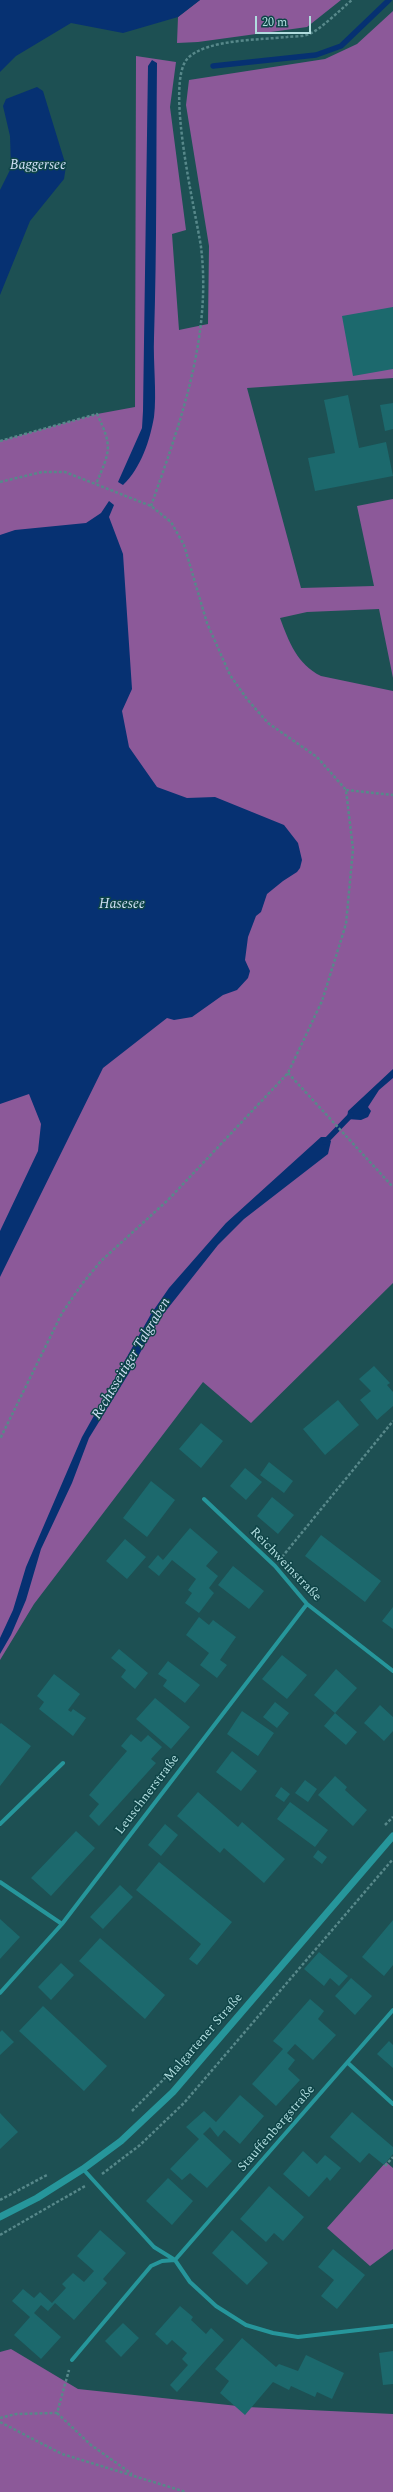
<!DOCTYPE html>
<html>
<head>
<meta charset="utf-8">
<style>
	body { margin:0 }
	#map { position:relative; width:393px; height:2492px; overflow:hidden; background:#1d5053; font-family:Spectral,serif }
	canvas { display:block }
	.scale { position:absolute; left:255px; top:16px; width:56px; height:18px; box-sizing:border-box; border:2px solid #b1dddf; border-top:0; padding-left:5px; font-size:12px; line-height:14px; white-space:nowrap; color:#b1dddf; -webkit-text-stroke:3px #0f4548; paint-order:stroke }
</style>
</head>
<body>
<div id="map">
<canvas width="393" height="2492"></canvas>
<div class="scale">20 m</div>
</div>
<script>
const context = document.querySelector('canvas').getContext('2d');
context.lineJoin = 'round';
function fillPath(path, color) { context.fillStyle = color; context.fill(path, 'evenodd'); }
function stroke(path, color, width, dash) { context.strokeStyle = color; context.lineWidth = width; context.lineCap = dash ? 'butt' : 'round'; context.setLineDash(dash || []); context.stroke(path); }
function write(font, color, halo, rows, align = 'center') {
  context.font = font + ' Spectral,serif'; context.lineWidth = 3; context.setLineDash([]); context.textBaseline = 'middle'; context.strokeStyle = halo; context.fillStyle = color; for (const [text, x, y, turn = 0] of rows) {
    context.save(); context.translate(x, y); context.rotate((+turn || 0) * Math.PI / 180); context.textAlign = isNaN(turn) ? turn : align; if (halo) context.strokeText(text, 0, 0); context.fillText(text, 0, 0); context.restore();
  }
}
const green = new Path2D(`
	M200 0H341L307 27 198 42 177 43 178 17Z
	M393 11V378L247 388 301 588 374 586 357 506 393 499V678L379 609 307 612 280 618C289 642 297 664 321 676L393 691V1283L251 1423 203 1382 34 1604 0 1660V441L97 414 135 407 136 56 176 62 170 107 186 230 172 234 179 330 208 324 209 246 186 105 189 80 325 59 357 44Z
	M386 2162 393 2168V2249L370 2266 327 2228Z
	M11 2349 78 2389 247 2407 393 2414V2492H0V2352Z`);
const water = new Path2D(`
	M0 0H200L178 17 123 33 71 23 16 56 0 72Z
	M152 60 157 63C156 155 157 247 154 338 153 362 157 394 154 417 150 440 141 468 123 485L118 482 142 428 143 411 148 66Z
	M37 87 43 91 66 166 64 179 30 221 0 295V190L11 168 10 136 3 106 6 99Z
	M109 501 114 505 109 517 123 554 132 689 122 711 129 747 157 787 187 798 215 797 284 825 298 843 302 860 300 868 297 872 283 881 267 894 261 912 256 916 248 937 245 960 250 971 248 978 237 990 223 995 192 1017 174 1020 167 1018 103 1068 0 1277V1231L38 1151 41 1124 29 1094 0 1104V535L15 530 86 523 101 513Z
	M393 1069V1078L379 1090 368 1107 371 1111 368 1117 361 1120 347 1119 348 1111Z
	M321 1137H326L331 1141 328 1154 244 1219 218 1245 157 1322 129 1373 89 1438 72 1483 41 1549 26 1600 11 1635 0 1654V1638L13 1610 26 1567 82 1437 151 1314 169 1288 226 1223Z`);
const stream = new Path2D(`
	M213 66 316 55 341 46 389 0
	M325 1142 351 1115`);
const building = new Path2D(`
	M393 307V369L353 376 342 316Z
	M348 395 359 448 386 442 393 476 315 491 308 458 335 453 324 400Z
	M393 403V429L385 431 380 405Z
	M374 1366 390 1383 387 1385 393 1392V1406L377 1420 360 1400 371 1391 359 1379Z
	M338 1400 359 1425 325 1455 303 1429Z
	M201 1423 223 1441 201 1468 179 1449Z
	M269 1462 293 1481 284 1493 260 1475Z
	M245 1468 262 1482 246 1500 230 1486Z
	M151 1481 175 1500 147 1537 123 1518Z
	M272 1497 294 1515 278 1534 257 1516Z
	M190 1528 218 1552 206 1566 218 1576 209 1588 214 1593 199 1613 185 1603 192 1593 188 1590 196 1579 172 1560 159 1576 148 1567 158 1555 163 1560Z
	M321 1535 381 1581 365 1602 305 1556Z
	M125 1539 146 1557 127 1579 106 1561Z
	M233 1566 264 1591 249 1609 218 1585Z
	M393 1607V1629L382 1621Z
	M199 1617 209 1625 213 1620 236 1637 220 1660 227 1665 217 1678 200 1665 209 1653 186 1635Z
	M119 1649 148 1673 135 1689 121 1677 126 1670 111 1658Z
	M282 1655 307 1675 287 1699 262 1679Z
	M168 1661 200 1685 185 1703 163 1686 167 1680 158 1674Z
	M336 1669 357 1688 335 1713 314 1695Z
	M54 1674 80 1694 68 1710 71 1712 73 1709 86 1718 73 1736 39 1709 44 1702 37 1696Z
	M155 1698 190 1727 171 1749 136 1719Z
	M275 1702 289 1713 277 1728 263 1717Z
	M380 1705 393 1717V1731L384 1741 364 1723Z
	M242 1711 274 1733 258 1756 227 1734Z
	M335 1713 357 1732 346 1745 324 1726Z
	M1 1723 31 1746 0 1786V1724Z
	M131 1734 141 1742 148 1735 162 1747 151 1759 156 1763 99 1826 89 1816 99 1804 89 1795 127 1751 121 1746Z
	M232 1751 257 1771 241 1791 216 1772Z
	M335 1776 347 1787 345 1790 367 1810 353 1826 318 1795Z
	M305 1780 317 1789 308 1802 295 1793Z
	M281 1787 290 1794 284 1802 275 1796Z
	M198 1792 238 1827 242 1822 285 1859 264 1883 224 1848 220 1853 177 1816Z
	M290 1802 328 1830 315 1847 277 1819Z
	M165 1824 178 1835 161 1856 148 1845Z
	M76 1831 95 1848 51 1896 31 1878Z
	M318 1850 327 1857 322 1864 313 1857Z
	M159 1862 232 1922 197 1965 189 1959 201 1944 136 1890Z
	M120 1885 133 1897 103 1929 90 1917Z
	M0 1919 20 1937 0 1959Z
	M393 1920V1965L384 1976 362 1957Z
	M100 1938 165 1995 145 2019 79 1961Z
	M319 1952 348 1976 339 1986 330 1978 324 1986 304 1969Z
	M61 1963 74 1975 51 2000 38 1987Z
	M351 1978 372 1996 355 2015 335 1996Z
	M310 1999 324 2011 318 2019 336 2035 313 2060 295 2044 287 2053 295 2060 288 2069 300 2080 276 2106 252 2084 283 2049 273 2041Z
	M43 2006 107 2066 84 2091 19 2031Z
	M2 2030 14 2042 0 2055V2032Z
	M389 2041 393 2045V2068L377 2054Z
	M240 2095 264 2116 240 2144 224 2130 218 2137 210 2127 203 2134 232 2161 207 2188 190 2173 182 2180 170 2169 199 2139 186 2127 204 2111 216 2122Z
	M352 2112 393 2147V2154L384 2165 369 2153 360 2163 330 2137Z
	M0 2113 18 2132 0 2149Z
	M303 2151 317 2164 325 2155 341 2168 330 2181 327 2177 309 2197 283 2174Z
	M168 2178 193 2201 172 2225 146 2201Z
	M269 2186 304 2217 283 2241 274 2233 266 2242 240 2219Z
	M100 2230 126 2253 103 2279 107 2283 74 2320 55 2303 48 2311 41 2305 34 2313 61 2337 41 2359 14 2335 30 2317 12 2301 23 2289 34 2298 40 2292 52 2303 66 2288 62 2284 73 2273 84 2282 94 2271 77 2256Z
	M232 2230 268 2263 247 2285 212 2253Z
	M333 2249 365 2275 337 2309 321 2296 334 2280 318 2267Z
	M180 2306 193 2317 191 2320 206 2334 211 2328 224 2340 177 2392 170 2385 188 2365 182 2359 187 2353 172 2340 167 2345 155 2334Z
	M123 2323 139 2338 121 2357 105 2341Z
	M242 2338 276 2367 279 2364 298 2371 306 2355 344 2373 332 2399 317 2392 315 2397 291 2386 289 2390 273 2382 245 2415 220 2393 229 2381 215 2369Z
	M393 2351V2384L383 2385 379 2353Z`);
const path = new Path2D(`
	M0 441 97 414C113 447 110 451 96 484
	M0 482 42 472H65L151 506 171 522 184 545 207 623 230 675 247 699 268 723 317 757 346 790 353 849 346 924 322 1001 288 1073 168 1200 101 1261 82 1284 62 1313 0 1439
	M151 506C180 424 212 336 201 247 196 213 164 82 188 58 207 39 261 40 287 37 294 36 303 37 309 34 319 31 342 8 352 0
	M346 790 393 795
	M288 1073 393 1187
	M282 1557 393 1421
	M385 1825 393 1817
	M132 2111 178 2065
	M385 2166 393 2157
	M102 2174 140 2145 184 2103 393 1859
	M0 2200 47 2175
	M0 2235 85 2186
	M57 2413 91 2445 132 2474
	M0 2418 16 2414 57 2413 69 2370
	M0 2422 62 2454 186 2492`);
const minor = new Path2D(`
	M204 1499 275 1566 307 1604 393 1671
	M0 1824 63 1763
	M0 1882 62 1924
	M0 1993 62 1924 307 1604
	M348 2063 393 2104
	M83 2169 154 2247 175 2260 190 2282 216 2306 246 2325 273 2333 298 2337 393 2326
	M72 2360 151 2266 162 2261 175 2260 393 2010`);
const tertiary = new Path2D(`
	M0 2217 37 2198 83 2169 121 2141 173 2092 393 1836`);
const streetNames = [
	["Reichweinstraße",285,1565,46],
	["Leuschnerstraße",148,1795,-53],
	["Malgartener Straße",204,2038,-49],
	["Stauffenbergstraße",277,2129,-49]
];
const waterNames = [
	["Baggersee",38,166],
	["Hasesee",122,905],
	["Rechtsseitiger Talgraben",132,1359,-59]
];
fillPath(green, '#8c5999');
fillPath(water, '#063172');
stroke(stream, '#063172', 5.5);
fillPath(building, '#1c696d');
stroke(path, '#57888a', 2.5, [3, 2]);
stroke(minor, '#26969b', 4);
stroke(tertiary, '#26969b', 7);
write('13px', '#b1dddf', '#0f4548', streetNames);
write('italic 14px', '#d1e0f7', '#0f4548', waterNames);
</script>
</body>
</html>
